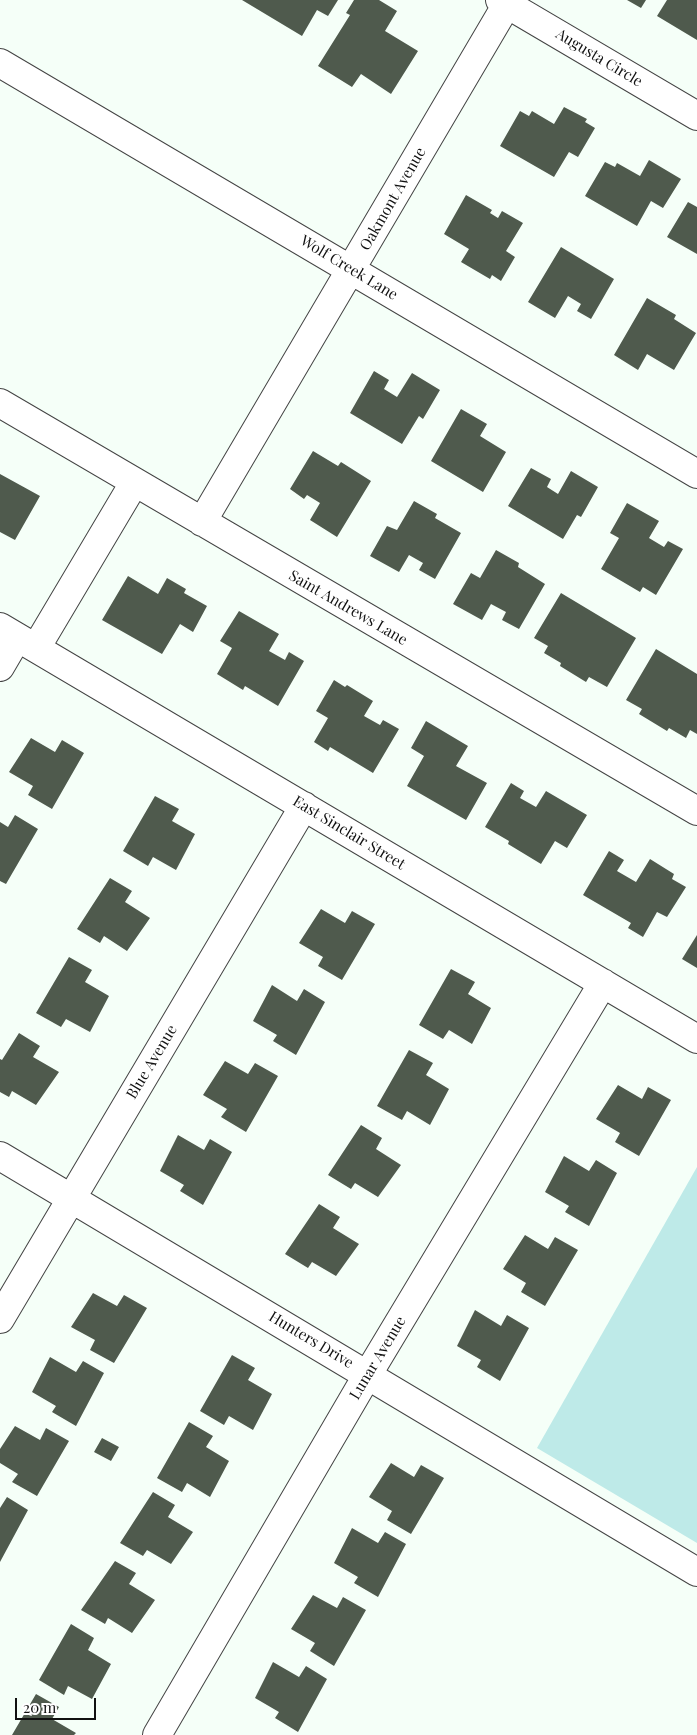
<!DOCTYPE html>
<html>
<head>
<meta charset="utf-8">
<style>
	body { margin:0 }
	#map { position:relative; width:697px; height:1735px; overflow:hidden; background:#f5fff8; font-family:"Playfair Display",serif }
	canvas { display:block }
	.scale { position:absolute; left:15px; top:1698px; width:81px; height:22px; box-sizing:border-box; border:2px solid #111; border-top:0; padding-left:6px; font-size:15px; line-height:18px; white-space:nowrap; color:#111; -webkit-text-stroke:4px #fff; paint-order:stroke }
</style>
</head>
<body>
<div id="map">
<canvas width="697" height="1735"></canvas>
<div class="scale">20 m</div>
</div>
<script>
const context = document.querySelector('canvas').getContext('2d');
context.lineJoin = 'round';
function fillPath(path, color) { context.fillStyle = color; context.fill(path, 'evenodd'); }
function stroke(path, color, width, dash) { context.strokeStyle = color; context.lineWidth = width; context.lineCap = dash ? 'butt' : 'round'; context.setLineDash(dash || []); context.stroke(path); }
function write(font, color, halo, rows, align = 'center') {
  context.font = font + ' "Playfair Display",serif'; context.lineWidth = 5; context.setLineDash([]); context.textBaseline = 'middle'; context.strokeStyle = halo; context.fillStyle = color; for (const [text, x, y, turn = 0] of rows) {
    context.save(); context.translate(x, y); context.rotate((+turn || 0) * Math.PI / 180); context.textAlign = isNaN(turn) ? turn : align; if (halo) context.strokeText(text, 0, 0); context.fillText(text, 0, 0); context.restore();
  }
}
const green = new Path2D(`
	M697 1167V1543L537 1448Z`);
const building = new Path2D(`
	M242 0H338L328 16 317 10 302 36Z
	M354 0H379L397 11 385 31 418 51 391 94 361 74 352 87 318 66 350 15 346 13Z
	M627 0H646L641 8Z
	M667 0H697V40L657 16Z
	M564 107 587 119 585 122 595 128 578 157 569 152 554 177 500 146 520 111 529 116 532 111 554 124Z
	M649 160 681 179 663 208 651 201 637 226 585 196 605 162 615 167 617 163 640 176Z
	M466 195 492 210 490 213 498 218 502 211 523 223 506 251 515 257 501 281 492 275 490 279 461 262 469 249 444 234Z
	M688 202 697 207V254L667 237Z
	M561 247 614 279 591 319 577 311 581 304 568 296 555 318 528 302Z
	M647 298 676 315 674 319 696 333 674 370 647 354 638 370 614 355Z
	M374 371 389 380 384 389 397 397 412 373 440 390 423 419 419 416 402 444 350 413Z
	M461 409 487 424 480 436 506 452 483 492 431 461Z
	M313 451 338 466 341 462 371 481 337 537 310 520 320 503 307 495 304 499 290 489Z
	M531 468 551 479 547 487 558 494 571 471 598 487 581 517 577 515 563 539 508 506Z
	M0 474 40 496 15 540 0 532Z
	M414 501 437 514 435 518 461 533 435 579 419 570 423 563 409 555 399 572 370 556 387 526 397 530Z
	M627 503 659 521 649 538 664 547 668 541 683 549 656 595 643 587 640 592 601 569 619 538 610 533Z
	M496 550 519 563 518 567 545 584 519 629 502 620 506 612 491 604 482 620 453 604 471 573 480 578Z
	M128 576 158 594 167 578 186 589 184 593 207 606 193 632 180 624 162 654 102 620Z
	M561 593 636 638 607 687 589 677 586 682 560 666 561 663 544 653 548 646 534 638Z
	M239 611 279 634 269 651 285 660 289 652 304 661 278 706 245 686 243 690 217 674 232 648 220 641Z
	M656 649 697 674V734L690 730 686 738 669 728 667 731 639 714 642 709 626 700Z
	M334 680 345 687 347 685 373 701 364 716 380 725 383 720 399 729 373 773 330 747 328 751 314 742 328 718 316 711Z
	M426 721 468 746 456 766 487 783 466 820 407 786 424 756 411 748Z
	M31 738 55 752 62 740 84 753 52 809 28 795 33 786 9 772Z
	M511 783 524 791 520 798 536 807 546 791 587 815 567 848 555 841 541 864 508 844 509 841 485 827Z
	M155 796 179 809 172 821 195 834 176 870 153 857 148 866 123 851Z
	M15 815 38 829 6 884 0 881V822L8 827Z
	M609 851 624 860 617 871 636 882 650 859 674 874 672 879 686 887 667 917 657 912 643 937 628 928 631 923 583 895Z
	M110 878 132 891 125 902 150 918 127 951 104 936 100 943 77 929Z
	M321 909 345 923 352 911 375 924 342 980 318 966 323 957 299 943Z
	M697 935V968L682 959Z
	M69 957 92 970 85 982 109 996 90 1032 66 1019 61 1027 36 1013Z
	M451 969 475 982 468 994 491 1008 472 1044 449 1030 443 1039 419 1025Z
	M272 985 297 1001 304 989 325 1002 296 1055 273 1041 277 1035 253 1021Z
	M19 1033 40 1046 33 1057 59 1072 36 1105 12 1091 9 1097 0 1092V1059L2 1060Z
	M409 1050 433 1063 426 1075 449 1089 430 1125 407 1111 402 1120 377 1106Z
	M225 1061 248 1074 255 1063 278 1076 246 1132 221 1117 227 1109 203 1095Z
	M618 1085 642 1099 648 1087 671 1100 639 1156 615 1142 620 1133 596 1119Z
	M361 1125 382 1138 376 1149 401 1165 378 1197 355 1183 351 1189 328 1175Z
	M178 1135 204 1150 210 1139 232 1152 203 1205 180 1191 184 1185 160 1171Z
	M564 1156 589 1171 596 1160 617 1173 589 1226 565 1212 569 1206 545 1192Z
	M319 1204 340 1217 333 1228 359 1244 336 1276 312 1262 308 1268 285 1254Z
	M525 1235 548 1249 555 1237 578 1250 545 1306 521 1292 526 1283 503 1269Z
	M93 1293 117 1306 124 1295 147 1308 114 1363 90 1350 95 1340 71 1327Z
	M475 1310 501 1326 507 1315 529 1328 500 1381 477 1367 481 1360 457 1346Z
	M232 1355 255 1368 248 1380 272 1394 253 1430 229 1416 224 1425 200 1411Z
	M50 1357 76 1372 83 1361 104 1373 76 1426 52 1412 56 1406 32 1392Z
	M189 1422 213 1436 206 1447 229 1461 210 1497 187 1483 182 1492 157 1478Z
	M15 1426 40 1440 46 1428 69 1441 37 1496 12 1482 18 1474 0 1463V1449Z
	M102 1438 119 1447 111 1461 94 1452Z
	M391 1463 414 1477 421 1465 444 1478 411 1534 387 1520 392 1511 369 1497Z
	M153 1492 175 1505 168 1517 193 1532 171 1564 147 1550 143 1556 120 1543Z
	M7 1497 28 1510 0 1562V1508Z
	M352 1528 378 1543 385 1532 406 1544 378 1597 354 1583 358 1577 334 1563Z
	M115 1561 136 1573 129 1584 155 1600 132 1633 108 1618 105 1624 81 1610Z
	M313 1595 337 1608 343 1597 366 1610 334 1666 310 1651 315 1643 291 1629Z
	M71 1624 94 1638 88 1650 111 1664 92 1699 68 1686 64 1695 39 1680Z
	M273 1662 299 1677 306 1666 327 1679 298 1732 275 1718 279 1712 255 1698Z
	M36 1694 59 1707 52 1719 76 1733 74 1735H12Z`);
const minor = new Path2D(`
	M500 0 697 116
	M0 63 697 474
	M0 403 697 811
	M202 522 507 4
	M0 627 697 1039
	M36 648 134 483
	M0 667 17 638
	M0 1156 697 1572
	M0 1319 304 806
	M157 1735 368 1374 603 983`);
const streetNames = [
	["Augusta Circle",599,58,31],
	["Oakmont Avenue",393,199,-60],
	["Wolf Creek Lane",349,268,31],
	["Saint Andrews Lane",348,608,30],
	["East Sinclair Street",349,833,31],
	["Blue Avenue",152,1062,-59],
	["Hunters Drive",311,1340,31],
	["Lunar Avenue",378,1358,-59]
];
fillPath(green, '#beeae8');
fillPath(building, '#4f5a4d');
stroke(minor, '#444', 30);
stroke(minor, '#fff', 28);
write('15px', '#111', '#fff', streetNames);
</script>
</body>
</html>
